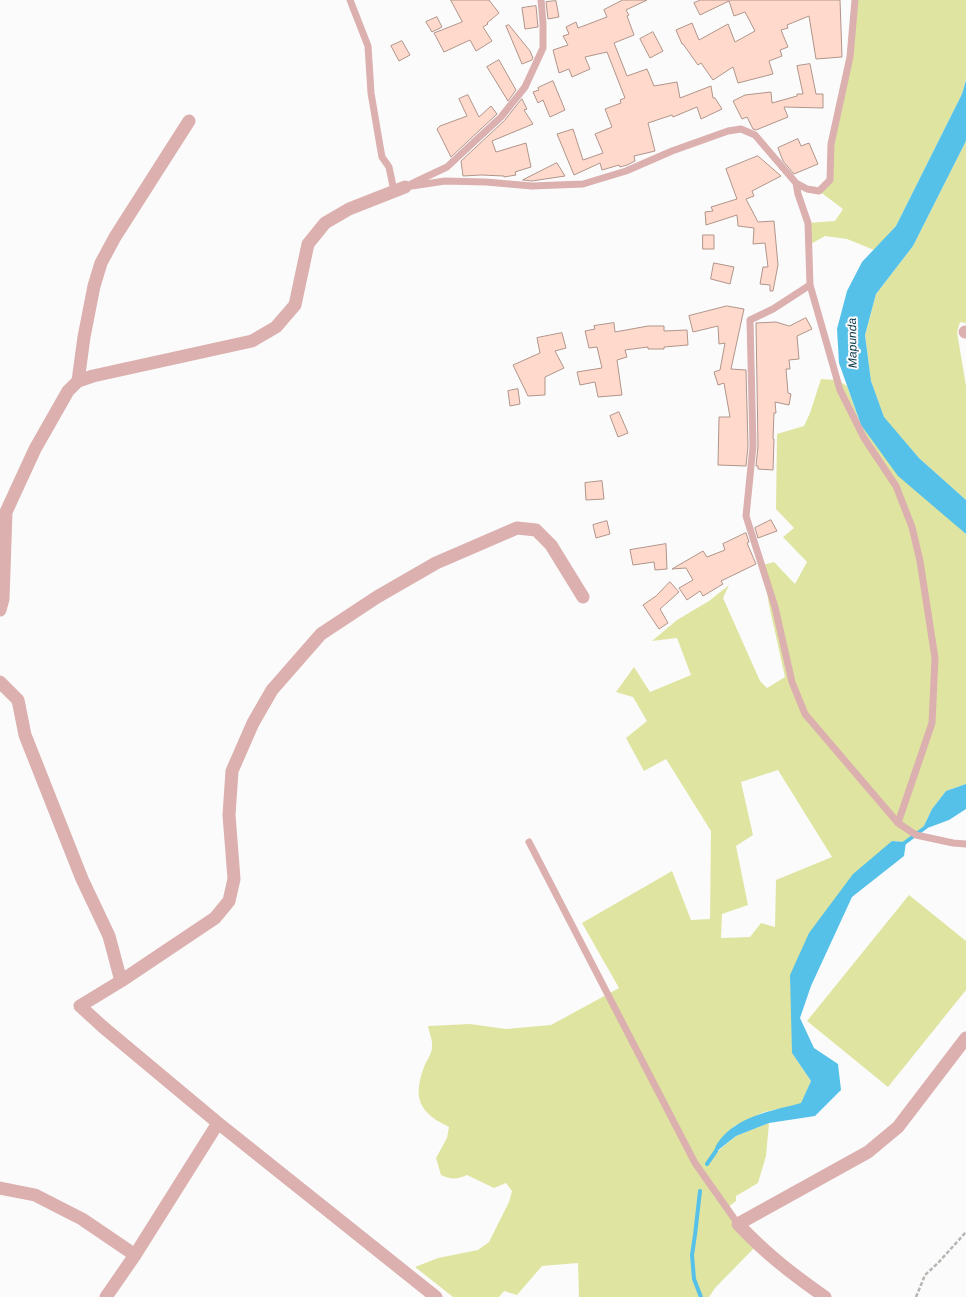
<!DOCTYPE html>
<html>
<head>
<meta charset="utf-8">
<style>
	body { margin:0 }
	canvas { display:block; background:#fbfbfb }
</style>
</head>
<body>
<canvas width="966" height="1297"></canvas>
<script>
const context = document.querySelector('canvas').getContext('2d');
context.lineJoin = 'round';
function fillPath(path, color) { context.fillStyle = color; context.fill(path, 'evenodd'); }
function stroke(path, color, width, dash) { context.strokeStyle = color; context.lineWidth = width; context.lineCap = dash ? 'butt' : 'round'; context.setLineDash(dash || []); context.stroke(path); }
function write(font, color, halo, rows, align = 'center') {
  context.font = font + ' Arial,sans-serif'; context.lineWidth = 4; context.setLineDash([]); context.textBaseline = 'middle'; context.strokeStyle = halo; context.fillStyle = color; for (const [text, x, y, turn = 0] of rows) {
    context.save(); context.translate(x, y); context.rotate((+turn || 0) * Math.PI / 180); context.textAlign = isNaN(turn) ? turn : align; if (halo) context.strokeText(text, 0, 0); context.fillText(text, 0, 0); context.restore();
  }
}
const green = new Path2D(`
	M855 0H966V79L962 94 896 226 874 250 847 239 825 236 809 245 808 223 835 221 843 209 819 191 830 180 831 144 850 57Z
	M966 141V323L960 322 957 332 966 386V500L919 458 884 418 871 381 865 335 876 294 913 246Z
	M821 379 837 380 847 386 861 425 946 516 966 534V784L946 791 932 809 922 830 916 835 906 842 892 841 809 933 792 1053 811 1081 801 1104 764 1112 734 1126 713 1155 736 1136 769 1123 766 1156 758 1183 736 1196V1201L727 1208 757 1245 715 1288 709 1297H579L578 1263 542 1266 517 1295 504 1291 499 1297H453L415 1267 438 1258 478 1250 489 1242 509 1202 512 1191 506 1183 494 1188 467 1175C458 1179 451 1180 441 1175L436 1158 447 1138 449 1127C420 1113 412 1099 424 1067 426 1061 432 1054 432 1047 433 1041 429 1032 428 1026L470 1024 506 1029 551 1025 619 988 582 923 672 871 691 920 710 919 711 831 666 759 644 771 626 738 647 721 633 697 616 692 634 667 650 692 691 675 677 638 652 641 677 620 709 601 729 585 723 598 760 681 767 688 785 677 769 605 763 565 774 562 795 584 807 562 783 537 794 528 776 509 777 434 804 426 810 413ZM778 770 832 857 776 880 775 927 761 923 750 937 721 938 722 914 748 905 736 846 753 835 741 782Z
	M909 895 966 941V990L888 1087 807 1021Z`);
const water = new Path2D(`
	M966 80V141L913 246 876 294 865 335 871 381 884 417 919 458 966 500V534L898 476 861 425 839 363 837 329 847 291 862 262 896 226 962 94Z
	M966 784V809L949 820 922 830 932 809 946 791Z
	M892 841 906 842 904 856 852 897 811 986 800 1018 814 1048 838 1064 841 1090 815 1116 769 1123 736 1136 712 1155C714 1152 715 1147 717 1144 735 1116 772 1111 801 1103L811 1081 792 1053 790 975 809 933 853 874Z`);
const stream = new Path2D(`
	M903 844 926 827
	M707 1164 716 1151
	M700 1191 695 1235 692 1255 694 1279 701 1297`);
const building = new Path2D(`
	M451 0H489L499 13 487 23 488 24 483 27 492 41 476 51 470 40 444 52 434 33 462 22Z
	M623 0H647L626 10 629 15 627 16 634 35 614 43 627 76 647 69 654 86 677 82 680 98 711 86 713 98H715L722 109 701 119 697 107 673 117 672 115 648 123 655 151 634 156 635 161 627 165 620 167 619 165 602 170 600 163 574 175 557 134 573 129 583 160 603 153 595 134 612 127 605 109 621 103 620 100 625 98 607 52 585 57 590 69 572 77 569 69 559 73 553 50 568 45 563 36 569 34 566 27 576 22 578 28 607 17 604 10Z
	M701 0H840L842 57 816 59 809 16 787 25 788 28 781 30 788 47 780 50 782 56 769 61 773 74 738 83 733 67 713 80 701 63 698 65 683 44H682L676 30 692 23 699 40 728 24 735 42 755 31 745 12 734 16 729 1 700 15 694 3Z
	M556 1 559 17 548 19 546 2Z
	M536 6 538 27 525 29 522 8Z
	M437 17 442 27 432 32 426 22Z
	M509 25 530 51 533 58 532 60 522 64 506 26Z
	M653 32 663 51 650 58 640 39Z
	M402 41 410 55 399 61 391 46Z
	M499 60 516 90 508 101 487 67Z
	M810 64 816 94H823V108L784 107 788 117 756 130 753 129 747 117 742 119 733 101 745 95 771 92 772 103 797 96V94H803L797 66Z
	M553 81 565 110 550 117 543 100 538 103 533 92 539 90 538 88Z
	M468 95 479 117 491 106 497 114 451 157 437 129 440 126 467 116 459 99Z
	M522 99 527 109 524 110 533 124 492 141 496 152 526 143 531 167 515 172 516 175 504 177V176L481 175 463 176 461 161 504 121Z
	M798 139 801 146 809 143 818 164 794 174 783 161 778 148Z
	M758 156 781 176 752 191 754 196 746 199 758 222 774 221 778 265 773 291H770V285L760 284 763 267H768L765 243 753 244 754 228 738 226 737 215 706 225 705 212 713 211 711 207 737 199 726 169Z
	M557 163 565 176 532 181 523 180Z
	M703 235H714V249H703Z
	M714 263 734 267 730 284 711 279Z
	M727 306 744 309 731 369 746 370 748 446 746 466 718 465 719 417H730L724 383 718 385 714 372 720 370 725 343 719 344 718 326 693 332 689 316Z
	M806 318 812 329 797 336 799 359 789 360 790 369H786L788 393 791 394 789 405 775 402 776 413H774L773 439H774L773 470 758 469V466H756L758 446 756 323 776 322 789 326Z
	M614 323 615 332 648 326H664V331L687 330 688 345 664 347V349H648V347L625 350 627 357 617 360 622 395 598 397 595 382 580 385 577 372 602 368 597 347 589 348 585 331 595 329 594 326Z
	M562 333 566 348 555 351 564 368 545 377V395L528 396 513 365 540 353 537 338Z
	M518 389 520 404 510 406 508 391Z
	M619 412 628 433 618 437 610 416Z
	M602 481 604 499 586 500 585 483Z
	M771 520 777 531 758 538 755 528Z
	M607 521 610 534 596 538 593 525Z
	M746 533 749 542 747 543 756 564 721 581 723 584 703 596 700 591 687 600 679 588 693 580 686 568 672 569 703 551 707 557 725 550 723 544Z
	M666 544 667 569 655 570 654 562 633 565 630 550Z
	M670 582 679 592 660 609 668 623 659 629 643 605 656 596Z`);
const path = new Path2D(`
	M916 1297 925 1275 938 1263 966 1232`);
const service = new Path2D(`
	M350 0 368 46 371 93 380 146 382 157 389 167 394 191
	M796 183 798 194 808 223 810 285 773 309 750 320 753 446 746 516 775 607 792 682 805 714 898 823 916 835 953 843 966 844
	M411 184 447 167 501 117 525 87 543 48V23L541 0
	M405 187 445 181 486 182 532 186 583 184 626 171 672 151 728 131 741 129 755 135 796 183 807 189 819 191 830 180 831 144 850 57 855 0
	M810 285 840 390 864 438 896 486 912 527 920 561 935 658 932 723 898 823
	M529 842 695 1163 738 1224`);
const minor = new Path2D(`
	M965 332H966
	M78 381 84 337 94 286 101 263 115 237 189 121
	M0 610 3 599 6 512 35 449 68 391 78 381 93 376 252 341 276 327 295 305 308 244 325 223 349 209 405 187
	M0 682 18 700 25 735 82 879 109 936 121 981
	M0 1188 35 1195 82 1219 135 1255
	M106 1297 135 1255 218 1123
	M436 1297 218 1123 103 1027 80 1006 121 981 215 918 229 901 234 879 229 815 232 771 253 723 272 690 321 634 377 597 436 563 517 528 536 530 551 545 583 597
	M825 1297C792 1274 765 1253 738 1224L868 1152 898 1127 966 1038`);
const waterNames = [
	["Mapunda",853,343,-91]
];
fillPath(green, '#dfe5a1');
fillPath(water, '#56c1e8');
stroke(stream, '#56c1e8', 4);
fillPath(building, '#ffdacc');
stroke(building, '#b0948a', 1);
stroke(path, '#b8b5b3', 2.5, [4, 2]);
stroke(service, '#dbb0af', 7);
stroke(minor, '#dbb0af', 13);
write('italic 12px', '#08394a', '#fbfbfb', waterNames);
</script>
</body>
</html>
